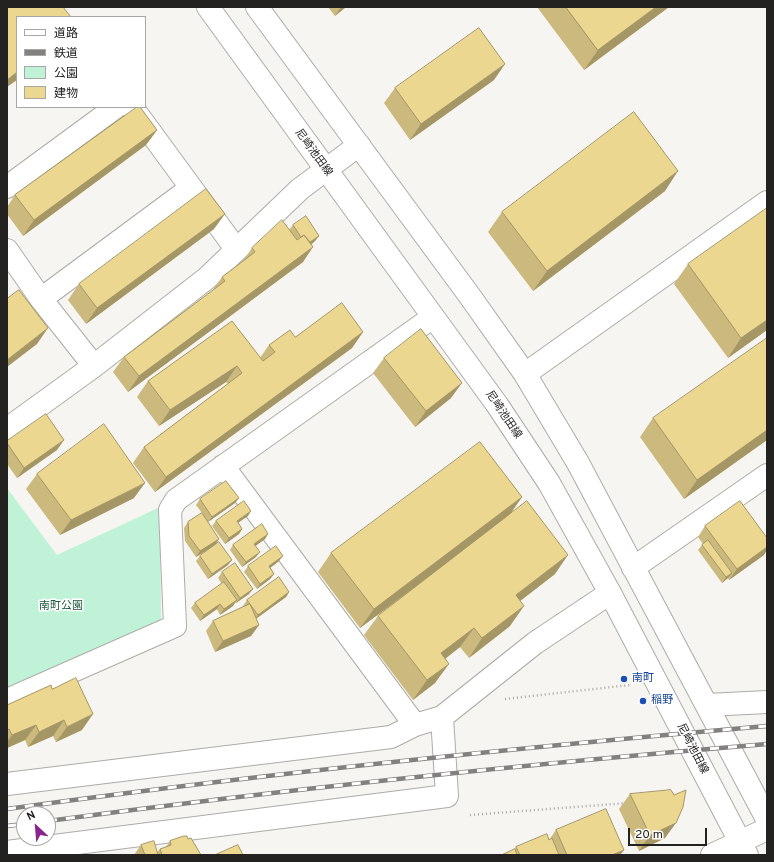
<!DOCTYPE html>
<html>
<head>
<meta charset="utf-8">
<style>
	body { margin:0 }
	#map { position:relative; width:774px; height:862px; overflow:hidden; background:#f7f5f1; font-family:Overpass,"Noto Sans JP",sans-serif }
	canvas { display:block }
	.frame { position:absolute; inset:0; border:8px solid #232221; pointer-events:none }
	.legend { position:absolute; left:16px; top:16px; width:130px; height:92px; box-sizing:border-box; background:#fff; border:1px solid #a7a7a6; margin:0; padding:5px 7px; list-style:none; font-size:12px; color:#232221 }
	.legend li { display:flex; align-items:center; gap:8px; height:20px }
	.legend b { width:20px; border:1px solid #a7a7a6 }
	.north { position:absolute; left:16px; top:806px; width:40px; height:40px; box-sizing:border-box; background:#fff; border:1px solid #a7a7a6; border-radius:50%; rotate:334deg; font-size:11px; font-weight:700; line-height:16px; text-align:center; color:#232221 }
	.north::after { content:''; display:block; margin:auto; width:14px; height:18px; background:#88248c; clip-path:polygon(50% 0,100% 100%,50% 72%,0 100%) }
	.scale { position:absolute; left:628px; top:828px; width:79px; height:18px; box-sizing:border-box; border:2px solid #232221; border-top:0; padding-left:5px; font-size:12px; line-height:14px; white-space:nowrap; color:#232221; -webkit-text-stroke:3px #fff; paint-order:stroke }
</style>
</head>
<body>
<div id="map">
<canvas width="774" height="862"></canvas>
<div class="frame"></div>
<ul class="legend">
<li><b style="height:5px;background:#fff"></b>道路</li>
<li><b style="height:5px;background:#83817f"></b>鉄道</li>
<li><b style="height:11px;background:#c0f2d7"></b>公園</li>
<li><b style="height:11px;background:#ecd791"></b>建物</li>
</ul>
<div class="north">N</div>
<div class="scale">20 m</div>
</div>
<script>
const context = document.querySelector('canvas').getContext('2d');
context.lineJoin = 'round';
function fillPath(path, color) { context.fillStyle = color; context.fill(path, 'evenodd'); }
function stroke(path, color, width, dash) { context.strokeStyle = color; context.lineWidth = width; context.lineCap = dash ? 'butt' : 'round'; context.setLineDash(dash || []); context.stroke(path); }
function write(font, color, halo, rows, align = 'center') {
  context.font = font + ' Overpass,"Noto Sans JP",sans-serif'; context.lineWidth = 3; context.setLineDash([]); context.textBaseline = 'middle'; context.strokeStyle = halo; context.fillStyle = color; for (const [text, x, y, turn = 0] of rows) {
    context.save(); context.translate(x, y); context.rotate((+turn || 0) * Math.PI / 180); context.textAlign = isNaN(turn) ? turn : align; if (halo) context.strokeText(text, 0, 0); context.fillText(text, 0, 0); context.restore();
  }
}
const green = new Path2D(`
	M7 488 57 555 160 507 161 621 7 687Z`);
const path = new Path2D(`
	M505 699 630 685
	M470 815 627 803`);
const minor = new Path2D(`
	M132 107 236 249
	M7 187 116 107
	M7 250 41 299 94 366
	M41 299 191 188
	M525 374 767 202
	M7 429 94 366 207 278 300 189 359 145
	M223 466 415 725 442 717 535 643 610 593
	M633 568 767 475
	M7 700 175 626 170 510 176 500 433 317
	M707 705 767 702
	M7 784 391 737 415 725
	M7 852 447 796 442 717`);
const major = new Path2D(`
	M208 7 498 406 549 483 610 593 747 855
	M257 7 469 295 525 374 578 463 767 819
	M712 855 767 829`);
const rail = new Path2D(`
	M7 809C260 774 513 748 767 726
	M48 821C287 789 527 764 767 744
	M7 826 24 824`);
const wall = new Path2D(`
	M328 7H346L335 16Z
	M537 7H669L584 70Z
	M494 80 410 140 384 103 395 88Z
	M157 130 146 145 23 236 7 214V207L15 195Z
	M665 191 533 291 488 232 502 212Z
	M293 225 319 236 315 241 312 244 303 262 128 392 113 372 124 357 212 291 222 277 243 261 252 248 289 230Z
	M214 229 86 324 68 300 79 284Z
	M688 264 767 330 728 358 674 284Z
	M363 332 352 348 155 492 133 463 144 447 228 384 226 382 159 426 137 397 148 381 260 358 269 345 295 337Z
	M384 358 451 398 415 427 373 373Z
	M653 418 767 440 684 499 640 437Z
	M7 441 57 450 17 478 7 464Z
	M37 474 134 498 60 535 26 489Z
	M522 497 511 513 555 574 520 601 510 626 469 658 460 647 445 659 435 683 413 700 364 635 378 616 407 593 360 628 318 572 331 553Z
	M239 498 235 503 208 522 219 539 215 545 196 557 185 541 184 528 188 522 202 513 196 505 200 499Z
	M248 516 238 523 242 529 239 534 225 544 212 526 216 521Z
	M705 526 764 555 729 580 728 578 722 583 698 550 703 544 698 537Z
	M268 534 265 539 255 546 256 557 242 567 230 550 233 545Z
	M200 556 228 565 208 579 196 561Z
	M279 561 270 568 274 574 270 579 257 589 244 572 248 566Z
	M222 572 249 594 236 603 235 602 233 606 220 615 217 609 200 621 191 608 195 603 222 584 218 578Z
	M289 592 286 597 256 619 259 625 251 636 215 652 206 631 213 621 244 607 243 606 247 600Z
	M52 689 82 730 56 742 53 736 28 747 25 740 7 748V705Z
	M630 794 665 838 639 851 619 809Z
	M556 830 620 855H502L515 849 516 847 549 840Z
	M188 839 201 855H134L141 845 157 852 160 849 166 847 170 841Z`);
const shadedWall = new Path2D(`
	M341 7H346L335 16Z
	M656 7H669L584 70 598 50Z
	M505 64 494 80 410 140 421 124Z
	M17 72V80L7 87V80Z
	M157 130 146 145 23 236 34 220Z
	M678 171 665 191 533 291 547 271Z
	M225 214 214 229 86 324 97 308Z
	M319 236 315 241 303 251 306 245Z
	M313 247 303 262 128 392 139 376Z
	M767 320V330L728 358 741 338Z
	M48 328 37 344 7 367V360Z
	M363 332 352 348 155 492 166 477Z
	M237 366 226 382 159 426 170 410Z
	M462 383 451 398 415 427 426 411Z
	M767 430V440L684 499 697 480Z
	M64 440 57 450 17 478 24 468Z
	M145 483 134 498 60 535 71 520Z
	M522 497 508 517 360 628 374 609Z
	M239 498 235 503 208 522 212 517Z
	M251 511 248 516 233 526 237 521Z
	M242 529 239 534 225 544 229 538Z
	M268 534 265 539 250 550 254 544Z
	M219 539 215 545 196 557 200 551Z
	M767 547V550L764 555 729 580 737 569Z
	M260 552 256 557 242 567 246 562Z
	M568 555 555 574 502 615 516 595Z
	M283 556 279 561 265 572 269 566Z
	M232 560 228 565 208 579 212 574Z
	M732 573 728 578 722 583 726 577Z
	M274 574 270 579 257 589 260 584Z
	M253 589 249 594 236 603 240 598Z
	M289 592 286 597 254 620 258 615Z
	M237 600 233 606 220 615 224 609Z
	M220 604 217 609 200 621 204 615Z
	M524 606 510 626 469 658 482 638Z
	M259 625 251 636 215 652 223 641Z
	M474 628 460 647 427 673 441 653Z
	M449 664 435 683 413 700 427 680Z
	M93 714 82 730 56 742 67 727Z
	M64 720 53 736 28 747 39 732Z
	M36 725 25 740 7 748V742L12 735Z
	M676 823 665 838 639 851 650 835Z
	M624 850 620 855H612Z`);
const building = new Path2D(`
	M9 7H63L71 17H17V72L7 80V9Z
	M566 7H656L598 50Z
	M479 28 505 64 421 124 395 88Z
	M137 107H140L157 130 34 220 15 195Z
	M634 112 678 171 547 271 502 212Z
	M206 189 225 214 97 308 79 284Z
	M767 208V320L741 338 688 264Z
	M306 216 319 236 310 242 304 235 301 237 293 225Z
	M282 220 297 240 304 235 313 247 139 376 124 357 225 281 222 277 255 252 252 248Z
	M19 290 48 328 7 360V299Z
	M342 303 363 332 166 477 144 447 242 373 237 366 170 410 148 381 232 321 263 361 275 352 269 345 290 330 295 337Z
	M421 329 462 383 426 411 384 358Z
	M767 338V430L697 480 653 418Z
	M46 414 64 440 24 468 7 443V441Z
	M104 424 145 483 71 520 37 474Z
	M480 442 522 497 374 609 331 553Z
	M226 481 239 498 212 517 200 499Z
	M244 501 251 511 237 521 242 529 229 538 216 521Z
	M527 501 568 555 516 595 524 606 482 638 474 628 441 653 449 664 427 680 378 616Z
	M740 501 767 538V547L737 569 705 526Z
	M202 513 219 539 200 551 189 536 188 522Z
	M262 524 268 534 254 544 260 552 246 562 233 545Z
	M708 540 732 573 726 577 702 545Z
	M219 542 232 560 212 574 200 556Z
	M276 546 283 556 269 566 274 574 260 584 248 566Z
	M235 563 253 589 240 598 222 572Z
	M279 577 289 592 258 615 247 600Z
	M224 582 237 600 224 609 220 604 204 615 195 603Z
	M250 604 259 625 223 641 213 621Z
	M76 678 93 714 67 727 64 720 39 732 36 725 12 735 9 729 7 730V705L51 685 52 689Z
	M671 790 674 795 686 790 683 807 676 823 650 835 630 794Z
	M606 809 624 850 612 855H567L556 830Z
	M547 834 549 840 552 838 559 855H520L516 847Z
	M184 836H187L188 839 191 838 201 855H162L160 849 171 845 170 841Z
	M154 841 158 855H145L141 845Z
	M238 845 243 855H215Z
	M515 849 517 855H502Z`);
const markers = [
	[624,679,4,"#1a4fb4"],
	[643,701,4,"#1a4fb4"]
];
const streetNames = [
	["尼崎池田線",313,153,54],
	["尼崎池田線",503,415,56],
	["尼崎池田線",692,749,63]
];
const parkNames = [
	["南町公園",61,607]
];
const transitNames = [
	["南町",632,679],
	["稲野",651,701]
];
fillPath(green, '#c0f2d7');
stroke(minor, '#adaca8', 24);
stroke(major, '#adaca8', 24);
stroke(path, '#a8a6a3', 2.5, [1, 3]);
stroke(minor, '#fff', 22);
stroke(major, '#fff', 22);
stroke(rail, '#83817f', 4.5);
stroke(rail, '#fff', 3, [9]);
fillPath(wall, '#cbb97d');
fillPath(shadedWall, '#a59666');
fillPath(building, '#ecd791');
stroke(building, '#a59666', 1);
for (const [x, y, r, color] of markers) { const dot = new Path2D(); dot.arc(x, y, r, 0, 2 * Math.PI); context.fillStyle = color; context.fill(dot); stroke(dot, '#fff', 1.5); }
write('11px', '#232221', '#fff', streetNames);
write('11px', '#215940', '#fff', parkNames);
write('11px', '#164399', '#fff', transitNames, 'left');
</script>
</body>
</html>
